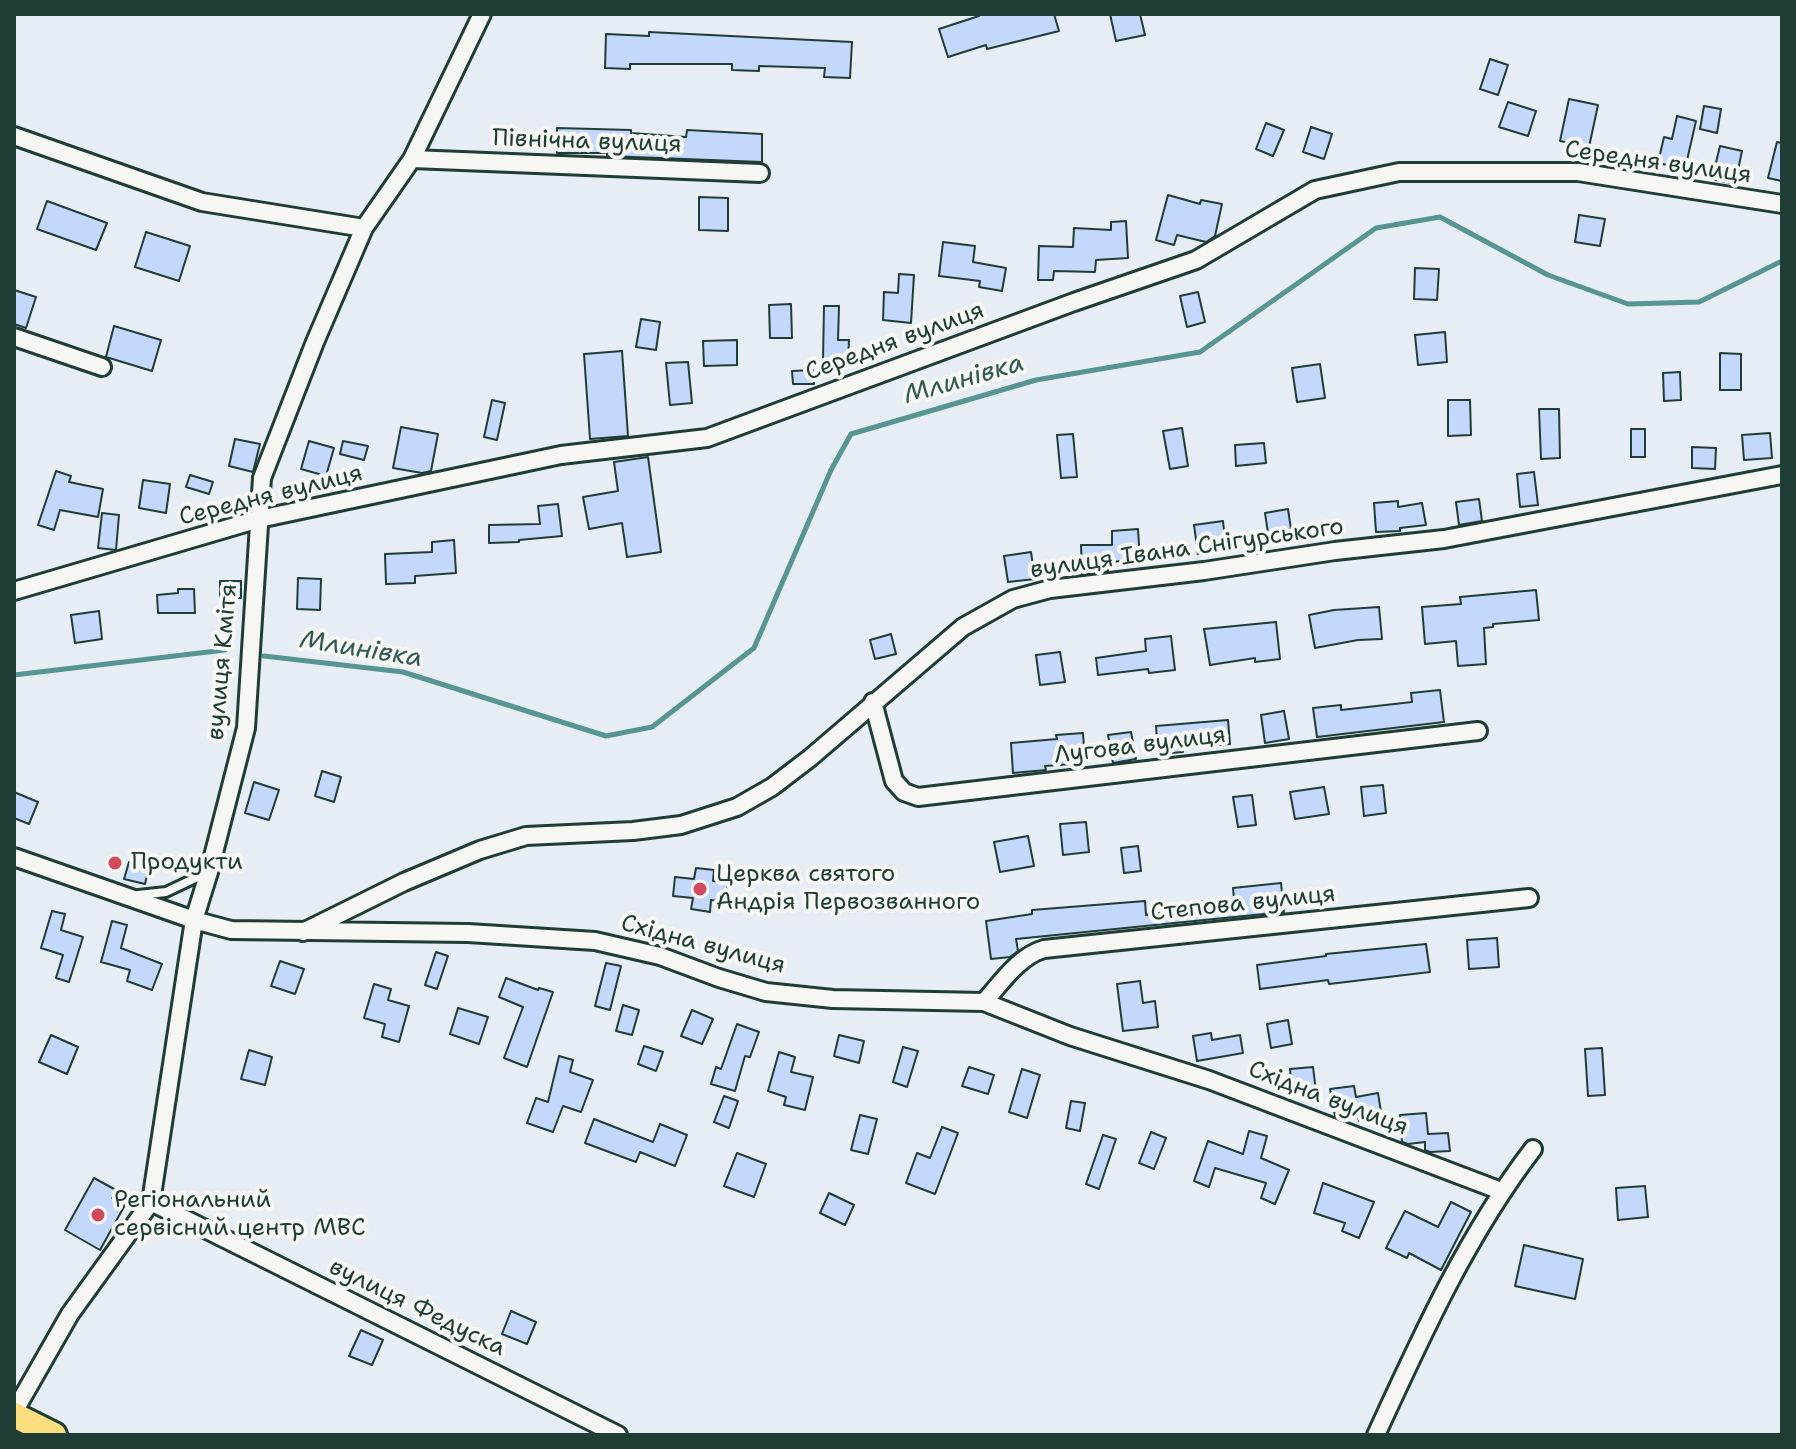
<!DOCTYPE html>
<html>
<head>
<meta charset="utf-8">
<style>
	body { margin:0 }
	#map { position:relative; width:1796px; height:1449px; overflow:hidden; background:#e7edf5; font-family:"Shantell Sans",sans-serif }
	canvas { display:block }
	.frame { position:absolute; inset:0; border:16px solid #1f3d34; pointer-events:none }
</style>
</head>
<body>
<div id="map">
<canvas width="1796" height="1449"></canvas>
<div class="frame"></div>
</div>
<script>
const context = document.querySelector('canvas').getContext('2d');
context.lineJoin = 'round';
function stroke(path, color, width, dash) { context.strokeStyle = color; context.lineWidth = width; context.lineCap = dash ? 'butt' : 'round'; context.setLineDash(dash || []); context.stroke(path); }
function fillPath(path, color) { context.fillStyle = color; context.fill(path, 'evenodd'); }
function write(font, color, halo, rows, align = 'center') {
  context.font = font + ' "Shantell Sans",sans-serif'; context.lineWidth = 8; context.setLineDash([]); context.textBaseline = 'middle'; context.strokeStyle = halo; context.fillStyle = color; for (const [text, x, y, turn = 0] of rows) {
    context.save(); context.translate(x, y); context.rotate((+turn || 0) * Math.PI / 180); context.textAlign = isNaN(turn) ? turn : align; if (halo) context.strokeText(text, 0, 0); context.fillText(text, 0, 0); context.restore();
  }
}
const stream = new Path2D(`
	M264 656 403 672 606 736 652 727 754 648 831 470 851 434 1036 380 1200 352 1376 228 1440 217 1548 275 1628 304 1699 302 1782 261
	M14 675 225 650`);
const building = new Path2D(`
	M978 14H1054L1059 31 987 49 986 45 948 57 939 29 979 16Z
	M1110 14H1140L1145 35 1116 41Z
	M649 32 852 42 850 78 824 77 825 68 759 66V71L732 70V64H630V69L605 68 606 34 649 36Z
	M1490 59 1508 65 1498 95 1480 89Z
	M1569 99 1598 105 1589 147 1560 141Z
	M1508 102 1536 111 1528 136 1499 127Z
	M1704 106 1721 109 1717 133 1700 129Z
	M1677 116 1696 121 1685 169 1658 163 1664 137 1672 139Z
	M1266 123 1284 130 1273 156 1256 149Z
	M1311 127 1332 134 1324 159 1303 152Z
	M557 128 631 130V133L686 137 687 130 762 134V162L607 156V153H557Z
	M1777 142 1782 143V181L1768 178Z
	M1720 146 1742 151 1735 184 1712 179Z
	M1168 195 1200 204 1201 200 1222 204 1215 236 1206 242 1177 235 1174 245 1156 240Z
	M699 197 728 198V231L699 230Z
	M47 201 107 223 96 250 37 229Z
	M1579 215 1605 219 1600 246 1575 242Z
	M1126 221 1128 258 1096 260 1095 272 1054 271 1053 280H1038L1039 246 1073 247 1074 228 1111 230V222Z
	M146 232 190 246 179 281 135 267Z
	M943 242 975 246 973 262 1006 268 1002 291 979 287 980 281 939 276Z
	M1415 268 1439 269 1437 300 1414 299Z
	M899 274 914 275 911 323 883 320 884 292 898 293Z
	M14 290 36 297 26 328 14 324Z
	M1198 292 1205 322 1187 327 1180 296Z
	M791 304 792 338H770L769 305Z
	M824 306H839L838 340H849L848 361 823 360Z
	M641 319 660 322 656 350 636 347Z
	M114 326 161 340 152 371 106 357Z
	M1445 332 1447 362 1418 365 1415 335Z
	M737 340V365L704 366 703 341Z
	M622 351 628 436 590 439 584 354Z
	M1720 353 1741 354V390H1720Z
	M688 362 692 403 670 405 666 363Z
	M1320 364 1325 398 1297 402 1292 368Z
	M813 370 814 384H793L792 371Z
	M1680 372 1681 400 1664 401 1663 373Z
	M492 400 505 403 497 440 484 437Z
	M1448 400H1470L1471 435 1448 436Z
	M1539 409H1559L1560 458 1541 459Z
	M401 427 438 434 431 471 422 473 393 468Z
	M1182 428 1188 466 1170 469 1163 431Z
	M1631 429H1645V457H1631Z
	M1770 433 1772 458 1744 460 1742 435Z
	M1073 434 1077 477 1061 478 1057 435Z
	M235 439 260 444 253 472 229 466Z
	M309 441 334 448 326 476 301 469Z
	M343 441 368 446 364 460 340 454Z
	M1264 443 1266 463 1236 466 1235 445Z
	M1692 447 1716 448 1715 469 1692 468Z
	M648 457 661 552 627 557 622 523 589 529 583 497 618 491 614 462Z
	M56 471 71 476 69 482 103 489 98 517 60 510 54 530 38 525Z
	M1534 472 1538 505 1520 507 1517 474Z
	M190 475 213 482 209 494 186 487Z
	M143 480 170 484 166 513 139 508Z
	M1479 499 1482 521 1459 525 1456 502Z
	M1398 501V507L1422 503 1426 525 1400 528V531L1376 532 1374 503Z
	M558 504 562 536 519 540V542L489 543V525L540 524 538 506Z
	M1288 509 1292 536 1269 540 1265 513Z
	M102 513 119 515 116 550 98 548Z
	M1223 521 1226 550 1198 554 1194 525Z
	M1138 529 1140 560 1108 562V571L1082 574 1081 545H1112V531Z
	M454 540 456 573 415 576V583L386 584 385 554 432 552V542Z
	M1031 552 1035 579 1008 582 1004 556Z
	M298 578 321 579 320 610 297 609Z
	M220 581H241V598H220Z
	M178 589H194L195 613H158L157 595 178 593Z
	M1536 590 1539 620 1493 624V627L1484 628 1486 664 1458 666 1456 641 1425 644 1422 607 1461 604 1460 597Z
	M1379 607 1382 639 1358 640 1315 648 1309 615 1334 610Z
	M99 611 102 639 75 643 71 615Z
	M1276 622 1280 659 1255 662V658L1210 665 1204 629Z
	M891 634 896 654 875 659 870 640Z
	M1171 636 1175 670 1149 673 1148 669 1098 675 1096 658 1146 651 1145 639Z
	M1060 652 1065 682 1040 685 1036 655Z
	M1440 690 1444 722 1317 737 1313 708 1341 705V710L1412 702 1411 693Z
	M1284 711 1289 739 1265 743 1261 715Z
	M1228 720 1230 744 1183 748V752L1158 754 1156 726Z
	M1131 732 1136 759 1113 763 1108 735Z
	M1083 733 1085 763 1045 766 1046 770 1013 773 1011 743 1057 739 1056 735Z
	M322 771 341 777 334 802 315 796Z
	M254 782 279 790 269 820 245 813Z
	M1383 785 1386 813 1364 816 1361 787Z
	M1324 787 1329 814 1295 819 1290 792Z
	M14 792 38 802 29 824 14 818Z
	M1252 795 1256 825 1238 827 1233 797Z
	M1086 822 1089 852 1063 855 1060 824Z
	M1028 836 1034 866 1000 872 994 842Z
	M1138 846 1141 871 1124 873 1121 848Z
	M129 862 149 867 145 884 124 879Z
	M696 868 714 870 713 881 728 882 726 902 711 900 710 912 691 909 693 898 673 896 675 877 694 879Z
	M1281 883 1284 912 1016 939 1018 951 1010 957 991 959 986 921 1032 914V910L1145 901 1146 915 1195 908 1194 902 1234 899 1233 888Z
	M52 911 65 914 61 930 83 937 69 982 56 978 63 955 41 948Z
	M112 921 127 925 121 948 162 964 152 990 127 981 130 970 101 962Z
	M1497 938 1499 967 1469 969 1467 940Z
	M1426 944 1430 972 1329 984 1328 980 1260 989 1257 965 1326 956V954Z
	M436 952 448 956 437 989 425 985Z
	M280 961 304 969 295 994 271 986Z
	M606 963 621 966 610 1010 595 1006Z
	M506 978 538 990 539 988 553 992 527 1067 504 1058 523 1007 499 997Z
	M1140 981 1143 1003 1155 1001 1158 1027 1123 1031 1117 984Z
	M374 984 391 989 388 1000 409 1006 399 1042 382 1037 385 1024 364 1018Z
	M623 1005 639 1010 632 1035 616 1031Z
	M458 1008 488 1017 479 1044 450 1034Z
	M692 1010 713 1019 702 1044 681 1036Z
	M1288 1020 1292 1044 1271 1048 1267 1024Z
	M737 1024 759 1032 750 1057 745 1056 735 1091 711 1084 716 1067 721 1069Z
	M1211 1033 1212 1040 1240 1035 1243 1053 1197 1061 1193 1036Z
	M51 1035 78 1047 67 1074 39 1062Z
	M839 1035 864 1041 859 1063 834 1056Z
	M644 1046 663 1052 656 1071 638 1064Z
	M903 1047 918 1051 907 1087 893 1082Z
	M1602 1048 1605 1095 1588 1096 1585 1049Z
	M249 1050 272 1057 265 1085 241 1079Z
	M779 1052 795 1057 791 1072 813 1077 805 1110 784 1105 786 1097 768 1091Z
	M559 1056 573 1060 570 1072 593 1080 581 1112 563 1106 553 1132 527 1123 536 1098 548 1102Z
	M969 1067 994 1075 988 1094 962 1086Z
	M1313 1067 1316 1091 1292 1093 1290 1069Z
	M1022 1069 1040 1075 1027 1118 1009 1112Z
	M1354 1086 1356 1097 1378 1093 1382 1118 1359 1121 1357 1113 1335 1116 1330 1089Z
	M724 1096 738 1101 729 1128 714 1122Z
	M1071 1101 1085 1103 1080 1131 1066 1128Z
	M1426 1113 1428 1134 1448 1133 1450 1151 1430 1152 1425 1150V1142L1408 1144 1402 1142 1400 1115Z
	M860 1115 877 1119 868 1154 851 1150Z
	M594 1119 653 1142 660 1124 687 1135 675 1166 640 1152 636 1162 585 1143Z
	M942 1127 958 1133 935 1194 906 1183 917 1153 930 1158Z
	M1249 1131 1267 1136 1261 1158 1289 1170 1275 1204 1261 1198 1266 1183 1215 1168 1209 1187 1194 1181 1208 1141 1243 1154Z
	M1151 1132 1166 1138 1154 1169 1139 1163Z
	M1103 1135 1116 1139 1099 1189 1086 1184Z
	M737 1153 766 1164 754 1197 724 1186Z
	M94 1178 116 1190 112 1198 125 1205 100 1250 65 1230Z
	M1323 1183 1374 1202 1359 1238 1342 1231 1345 1223 1314 1213Z
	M1645 1186 1648 1217 1618 1220 1616 1188Z
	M829 1193 854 1205 845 1225 820 1213Z
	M1451 1202 1471 1212 1441 1270 1409 1253 1407 1258 1386 1248 1405 1211 1438 1227Z
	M1524 1245 1583 1259 1575 1299 1515 1286Z
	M511 1311 536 1322 527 1344 502 1334Z
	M361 1330 383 1340 372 1365 349 1356Z`);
const lane = new Path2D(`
	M138 895 166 892 208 872`);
const street = new Path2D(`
	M14 136 202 202 364 228
	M412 159 760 173
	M14 337 102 367
	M14 591 259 519 561 455 707 438 1074 302 1196 260 1315 190 1399 172H1578L1782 204
	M873 702 894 781 904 792 918 797 1478 731
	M14 857 194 920 231 930 468 933 595 941 660 956 719 978 766 992 833 999 984 1002 1070 1036 1209 1080 1501 1191
	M303 932 404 882 480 850 526 836 633 831 681 825 737 807 772 787 810 758 963 627 1013 599 1050 589 1204 571 1335 551 1444 539 1782 475
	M984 1002C1001 983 1019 956 1044 949L1529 898
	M151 1202 618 1435
	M14 1412 70 1314 151 1202 194 920 209 872 246 728 262 478 315 342 364 228 412 159 482 14
	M1376 1435C1421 1337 1467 1235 1533 1149`);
const primary = new Path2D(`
	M14 1415 54 1435`);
const markers = [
	[115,863,8,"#d1495b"],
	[700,889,8,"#d1495b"],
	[98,1215,8,"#d1495b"]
];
const streetNames = [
	["Північна вулиця",587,142,2],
	["Середня вулиця",1658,163,8],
	["Середня вулиця",895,342,-20],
	["Середня вулиця",271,496,-14],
	["вулиця Івана Снігурського",1187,549,-8],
	["вулиця Кмітя",223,662,-85],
	["Лугова вулиця",1140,746,-7],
	["Степова вулиця",1243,904,-6],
	["Східна вулиця",703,945,15],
	["Східна вулиця",1328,1099,21],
	["вулиця Федуска",417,1308,26]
];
const poiNames = [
	["Продукти",131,863],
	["Церква святого",716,875],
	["Андрія Первозванного",716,903],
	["Регіональний",114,1201],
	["сервісний центр МВС",114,1229]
];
const waterNames = [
	["Млинівка",964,380,-16],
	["Млинівка",361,650,9]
];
stroke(stream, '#579593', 5);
fillPath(building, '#c4d7fc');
stroke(building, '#1f3d34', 2);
stroke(lane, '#1f3d34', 14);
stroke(street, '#1f3d34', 22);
stroke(primary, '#1f3d34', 30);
stroke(lane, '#f6f6f2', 8);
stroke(street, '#f6f6f2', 16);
stroke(primary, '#fedf80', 24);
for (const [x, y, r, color] of markers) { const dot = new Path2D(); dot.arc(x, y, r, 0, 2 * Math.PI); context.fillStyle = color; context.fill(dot); stroke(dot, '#f6f6f2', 3); }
write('24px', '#1f3d34', '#f6f6f2', streetNames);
write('24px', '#1f3d34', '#f6f6f2', poiNames, 'left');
write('italic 26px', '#325a54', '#f6f6f2', waterNames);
</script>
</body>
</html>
